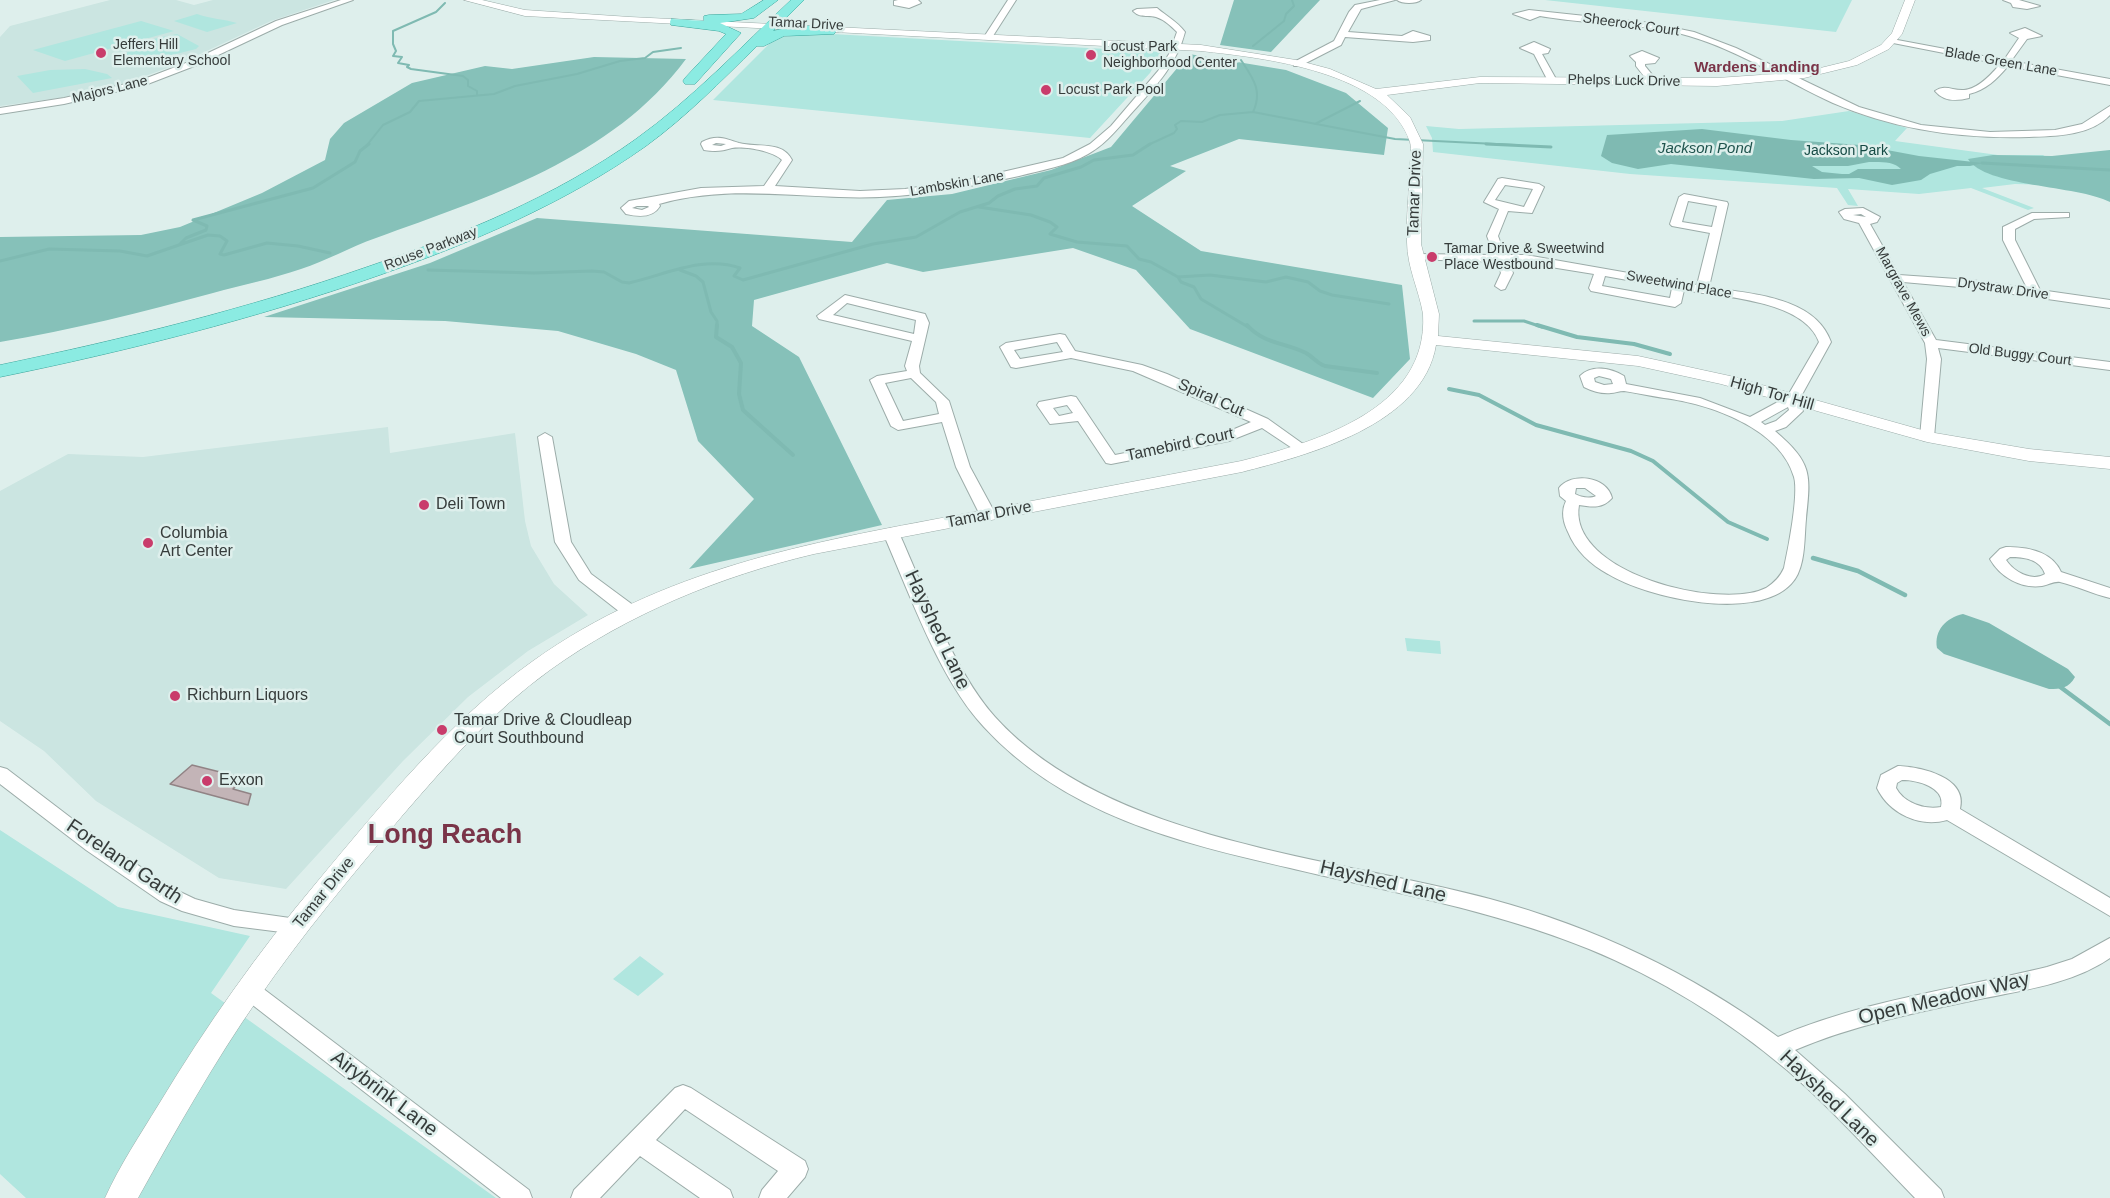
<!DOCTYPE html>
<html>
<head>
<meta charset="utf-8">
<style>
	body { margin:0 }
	canvas { display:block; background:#deefec }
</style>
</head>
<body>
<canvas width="2110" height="1198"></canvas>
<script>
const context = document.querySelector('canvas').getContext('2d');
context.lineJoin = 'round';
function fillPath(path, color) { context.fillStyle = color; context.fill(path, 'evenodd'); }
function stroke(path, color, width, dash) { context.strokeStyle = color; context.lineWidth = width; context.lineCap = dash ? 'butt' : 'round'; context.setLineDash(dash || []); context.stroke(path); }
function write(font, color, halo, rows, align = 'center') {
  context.font = font + ' Arial,sans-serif'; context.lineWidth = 5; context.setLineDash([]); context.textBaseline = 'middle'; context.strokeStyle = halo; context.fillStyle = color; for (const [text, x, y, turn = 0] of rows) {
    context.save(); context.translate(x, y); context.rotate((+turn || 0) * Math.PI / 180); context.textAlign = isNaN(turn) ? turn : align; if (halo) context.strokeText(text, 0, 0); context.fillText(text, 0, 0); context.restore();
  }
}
const built = new Path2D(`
	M110 0H176L194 5 213 0H334L271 21 181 63 129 82 59 98 0 106V37L10 26Z
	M388 427 390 453 515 433 525 521 531 546 554 584 588 615 528 651 468 697 403 761 286 889 219 878 96 801 44 751 0 721V491L68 454 143 457Z`);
const green = new Path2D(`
	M1545 0H1852L1836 32Z
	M197 14C212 19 223 19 237 23L207 32 174 21Z
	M141 21 174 31 65 61 33 50Z
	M813 33 1162 52 1150 73 1090 138 713 100 775 38Z
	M177 34 199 46 196 49 136 64 126 62 123 58C133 41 159 38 177 34Z
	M85 69 107 74 112 78 33 93 17 76 50 70Z
	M1849 111 1907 128 1895 141 1998 155H2043L2091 186 2015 184 1982 188 2034 208 2028 210 1971 188 1919 194 1848 189 1858 206 1848 205 1837 188 1630 174 1433 152 1432 138 1426 126 1459 129 1782 121Z
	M1405 638 1440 641 1441 654 1407 651Z
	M0 830 118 907 250 936 211 993 496 1198H26L0 1174Z
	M640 956 664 974 638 996 613 979Z`);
const forest = new Path2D(`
	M1234 0H1320L1271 52 1220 45Z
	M1189 54 1286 70 1346 93 1388 128 1384 155 1239 139 1170 166 1186 171 1132 206 1201 251 1402 285 1410 359 1373 398 1190 329 1136 270 1073 248 923 272 887 263 754 300 752 326 799 357 882 525 689 569 754 499 698 441 676 370 636 354 558 331 445 321 264 317 430 263 537 218 852 242 887 200 952 194 1051 170 1111 147Z
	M594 57 686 59C612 159 488 197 376 238 350 247 326 261 301 269 272 279 242 285 213 293 143 312 71 330 0 342V237L141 235 180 227 262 193 325 160 330 139 344 123 412 83 485 66 512 69Z
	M2110 150V202C2077 185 1985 187 1968 159L1993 155 2052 156Z`);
const water = new Path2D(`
	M1702 129 1791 140 1860 145 1919 156 1983 163 1970 166H1957L1930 174 1921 180 1892 185 1859 178 1814 179 1671 164 1638 169 1612 163 1601 156 1607 135ZM1869 162C1879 162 1894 161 1901 169H1858L1849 174H1842L1822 172 1812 166H1848Z
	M1963 614 1989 623 2068 669 2075 677C2069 688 2061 689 2049 689L1944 654 1937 648C1934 630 1946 618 1963 614Z`);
const streamFar3 = new Path2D(`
	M445 3 436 12 393 31V44L396 51 393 56 402 57 398 63 409 65 407 67 411 69 463 76 468 80V86L477 91V95
	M1253 46 1284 21 1286 14 1294 6 1292 0
	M1241 60C1253 78 1263 91 1253 112
	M1315 124 1360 101
	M367 145 383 125 410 112 419 101 494 94 515 86 577 74 620 61 645 58 653 52 681 48
	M1148 145 1174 133 1177 129 1175 125 1181 121 1202 122 1220 115 1253 112 1395 139 1516 145`);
const streamFar2 = new Path2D(`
	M1486 144 1551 147
	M1982 163 2110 170
	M979 207 1031 215 1050 222 1057 227 1050 234 1077 242 1127 246 1139 259 1151 262 1178 277 1181 282 1194 287 1201 299 1248 327
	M180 244 186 238 206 230 207 226 193 220 313 188 355 162 360 151 369 144
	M0 261 49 249 120 251 147 256 208 235 220 236 227 241 220 254 224 255 267 243 298 246 330 253
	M428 270 534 273 592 271 604 272 622 282 629 283C665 275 703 255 740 268L734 276 743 280 873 244 916 237 960 212 989 203 998 196 1015 189 1037 186 1044 178 1081 167 1094 160 1133 155 1150 144
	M680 270 696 276 703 282 711 312 717 321V327
	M1178 277 1210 275 1266 282 1286 277 1308 282 1320 291 1332 295 1389 304
	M1474 321H1524L1542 327`);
const streamFar1 = new Path2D(`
	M717 325 716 337 732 347 741 363 739 394 743 410 793 455
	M1247 325C1264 344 1283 342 1306 353 1313 357 1317 363 1325 366L1377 373
	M1537 325 1577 337 1634 344 1670 354
	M1449 389 1479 395 1536 425 1631 451 1653 461 1728 522 1767 539`);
const stream = new Path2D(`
	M1813 558 1858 571 1905 595
	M2059 686 2110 724`);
const building = new Path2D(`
	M192 765 244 778 233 789 251 794 248 805 170 784Z`);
const minor = new Path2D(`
	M341 0H353L282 25 197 65 145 85 64 104 0 114V108L64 98 139 81 191 61 276 21Z
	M898 0H918L921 3 909 8 894 5V1Z
	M1008 0H1016L991 39H985L984 37Z
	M1380 0H1395L1361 9 1348 32 1402 36 1413 31 1430 36V40L1413 42 1345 37 1341 45 1300 66H1294V62L1334 41 1349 12 1355 5Z
	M1397 0H1421C1416 4 1402 4 1397 0Z
	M2003 0H2019L2040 6 2027 9 2013 7 2011 3Z
	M1157 8C1166 16 1177 21 1185 32 1177 63 1158 84 1137 107 1121 124 1108 143 1088 154 1067 166 1042 170 1019 176 959 189 900 200 839 197 777 195 720 187 659 204L660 206C653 218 639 217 626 214L621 208 629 201 701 188 764 186 782 160C773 151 745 146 732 148 722 151 716 152 704 150L701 144 702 142C717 134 726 139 739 143 757 148 782 140 792 160L775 186 860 191 905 189 972 179 1063 158 1090 144 1111 126 1158 71 1169 54 1177 32C1171 26 1165 20 1156 17 1147 14 1141 19 1133 11L1137 9ZM716 143 726 144 721 146 712 145ZM637 206H648L649 207 642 210 632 208Z
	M1529 10 1651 23 1694 32 1736 48 1859 107 1921 125 1990 132 2055 130 2082 124 2110 106V115C2090 136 2056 136 2029 137 1961 139 1896 130 1833 103 1785 81 1740 51 1689 36 1641 22 1589 25 1540 16L1530 20 1513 14Z
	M2025 28 2042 36 2027 39 2011 61 2110 79V85L2008 66C1997 79 1986 90 1969 94V98C1957 101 1944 102 1935 91 1945 84 1953 91 1964 90 1978 89 1991 75 2000 64L1888 42 1892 39 2004 60 2019 38 2010 33Z
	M1534 42 1550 49 1548 53 1542 54 1556 79 1554 81H1548L1534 54 1520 48Z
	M1642 51 1659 58 1655 63 1645 64V66L1658 82 1656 84H1650L1636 66V62L1630 56Z
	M1502 178 1539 184 1544 187 1532 213 1508 211 1498 236 1505 255H1526L1697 285 1710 233 1672 226 1670 224 1679 197 1684 194 1727 202 1728 204 1709 287C1749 294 1815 296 1831 342L1799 400 1803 411 1786 427 1775 431C1812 463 1811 473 1806 519 1804 539 1806 569 1791 584 1755 622 1647 598 1608 574 1591 565 1575 550 1568 532 1563 522 1561 511 1566 501L1560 496 1559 488C1571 472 1607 476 1612 498 1602 509 1592 507 1579 505 1567 573 1721 611 1766 588 1774 583 1780 577 1784 568 1788 550 1799 494 1794 477 1780 428 1710 404 1664 398 1651 396 1637 393 1624 391 1619 391 1615 393 1611 393 1602 394 1592 391 1584 387L1580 376C1592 364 1611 368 1624 376L1626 384 1700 398 1750 417 1787 397 1819 342C1804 300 1722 297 1684 290L1681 303 1675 307 1591 291 1589 288 1594 274 1526 263 1509 262 1513 273 1505 289 1501 290 1495 286 1501 273 1497 262 1411 259 1409 257 1415 254 1494 255 1487 236 1499 209 1484 202 1498 179ZM1505 185 1533 189 1524 207 1495 200ZM1688 201 1717 206 1712 227 1682 222ZM1605 276 1672 288 1670 298 1602 286ZM1599 376 1611 379 1613 384 1604 385 1595 382 1594 378ZM1788 407 1789 410 1776 421 1765 425 1761 422ZM1576 488H1585L1596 496C1590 499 1580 497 1575 494Z
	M1863 208 1880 217 1877 222 1870 224 1899 275 1971 280 2027 288 2003 240V227L2032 213H2069V217L2034 219 2015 229V240L2040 290 2110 300V308L1971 288 1903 282 1936 340 2110 362V370L1938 348 1941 359 1934 437 1927 441 1922 440 1920 437 1927 359 1925 343 1859 223 1844 219 1839 212 1845 209ZM1861 214 1866 217 1853 215Z
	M845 295 925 314 929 323 919 366 920 373 949 401 970 467 996 515 993 518H983L980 515 956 467 942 422 898 430 891 426 870 380 877 376 907 371 905 366 912 341 819 319 817 316ZM847 303 916 320 914 334 833 315ZM911 378 936 402 939 414 903 421 885 383Z
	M1060 334 1065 335 1075 351 1142 365 1167 374 1268 419 1310 449 1308 452H1298L1262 428 1229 441 1111 464 1106 463 1078 421 1050 424 1037 405 1039 402 1071 396 1076 397 1115 455 1225 433 1251 422 1133 371 1071 358 1016 368 1011 367 1000 347 1006 343ZM1057 342 1063 352 1020 359 1014 350ZM1067 405 1073 413 1059 416 1053 408Z
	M545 433 552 437 571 542 591 574 637 608 639 612 637 616H625L579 580 555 542 538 437Z
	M891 528 899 533C925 591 954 671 995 717 1108 842 1334 857 1490 899 1594 927 1691 973 1778 1037 1864 1000 1957 989 2047 967L2072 959 2110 938V958C2072 984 2024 990 1980 999 1918 1012 1854 1025 1795 1050L1845 1094 1941 1190 1944 1198H1915C1873 1155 1833 1110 1787 1070 1729 1021 1660 978 1589 949 1493 910 1390 892 1290 868 1179 843 1064 814 984 727 939 679 910 594 883 533Z
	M2006 547C2027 547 2052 551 2061 572L2110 588V598C2093 594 2077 586 2060 582 2054 581 2048 585 2042 586 2021 589 2000 577 1990 559L2000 549ZM2010 557C2024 557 2040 559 2045 574 2032 582 2014 572 2006 560Z
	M1898 766C1921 767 1968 777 1960 809L2110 898V916L1947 820C1919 828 1889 813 1877 788L1881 775ZM1902 780C1917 780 1946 787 1941 807 1924 810 1904 803 1896 788L1897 783Z
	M0 767 7 769 100 840 174 889 195 899 234 910 304 920 308 926 304 932 297 934 234 926 182 911 160 901 86 850 0 784Z
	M249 981 257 984 529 1190 532 1198H501L241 996 238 990 241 984Z
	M683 1085 691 1088 805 1161 808 1169 805 1177 787 1198H759L762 1190 778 1171 685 1109 656 1140 730 1190 733 1198H700L640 1156 600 1198H571L574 1190 675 1088Z`);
const tertiary = new Path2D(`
	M464 0H482L525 10 630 17 1201 45 1296 60 1330 69 1376 89 1480 77 1717 78 1804 72 1849 61 1881 45 1892 33 1905 0H1915L1902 34 1889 49 1857 65 1804 78 1717 86 1480 83 1387 95 1410 117 1423 144 1421 244 1439 314 1438 336 1638 356 1730 376 1929 432 2029 449 2110 457V469L2029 461 1927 442 1721 384 1638 366 1436 345C1423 425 1308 455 1242 472L814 554C721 576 628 614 550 670 493 711 447 764 402 816 352 875 302 935 258 999 214 1062 176 1130 138 1198H105C120 1165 140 1135 159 1104 206 1026 258 952 317 882 382 804 450 720 533 661 662 569 807 543 958 515 1053 497 1147 479 1241 461 1315 442 1429 410 1423 314 1419 290 1407 267 1407 242 1406 218 1409 193 1410 169 1410 160 1412 150 1410 142 1386 71 1264 58 1201 51L525 16Z`);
const primary = new Path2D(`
	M764 0H778L754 18 720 23 741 33 695 84H685L683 81 685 78 726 34 719 31 671 25 670 22 671 19 704 21V16L709 15 741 14Z
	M791 0H804L773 31C787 27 825 22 836 31L834 34 784 36 764 46H757C721 81 686 117 646 146 564 204 471 243 377 276 254 319 127 351 0 377V365C124 339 247 309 367 267 461 235 555 197 636 139 692 99 741 47 791 0Z`);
const markers = [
	[101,53,6,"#c93c6b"],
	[1091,55,6,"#c93c6b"],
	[1046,90,6,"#c93c6b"],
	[1432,257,6,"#c93c6b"],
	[424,505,6,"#c93c6b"],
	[148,543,6,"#c93c6b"],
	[175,696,6,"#c93c6b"],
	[442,730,6,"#c93c6b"],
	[207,781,6,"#c93c6b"]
];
const farStreetnames = [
	["Tamar Drive",806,24,3],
	["Sheerock Court",1631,25,8],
	["Blade Green Lane",2001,62,10],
	["Phelps Luck Drive",1624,81,1],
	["Majors Lane",110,90,-14],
	["Lambskin Lane",957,184,-10],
	["Rouse Parkway",431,249,-21],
	["Sweetwind Place",1679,285,10],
	["Drystraw Drive",2003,289,8],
	["Margrave Mews",1903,292,61],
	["Old Buggy Court",2020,355,7]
];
const farPoinames = [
	["Jeffers Hill",113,45],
	["Elementary School",113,61],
	["Locust Park",1103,47],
	["Neighborhood Center",1103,63],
	["Locust Park Pool",1058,90],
	["Tamar Drive & Sweetwind",1444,249],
	["Place Westbound",1444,265]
];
const farParknames = [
	["Jackson Park",1846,151]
];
const farNeighbourhoodnames = [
	["Wardens Landing",1757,68]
];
const farWaternames = [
	["Jackson Pond",1705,149]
];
const streetNames = [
	["Tamar Drive",1415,193,-88],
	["High Tor Hill",1772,394,16],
	["Spiral Cut",1211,398,24],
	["Tamebird Court",1180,445,-12],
	["Tamar Drive",989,515,-11],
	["Tamar Drive",324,893,-51]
];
const poiNames = [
	["Deli Town",436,505],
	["Columbia",160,534],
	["Art Center",160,552],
	["Richburn Liquors",187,696],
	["Tamar Drive & Cloudleap",454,721],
	["Court Southbound",454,739],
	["Exxon",219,781]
];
const nearStreetnames = [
	["Hayshed Lane",937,630,65],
	["Foreland Garth",124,862,34],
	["Hayshed Lane",1383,882,13],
	["Open Meadow Way",1944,999,-13],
	["Airybrink Lane",384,1094,37],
	["Hayshed Lane",1829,1099,44]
];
const nearDistrictnames = [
	["Long Reach",445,836]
];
fillPath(built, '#cbe5e1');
fillPath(green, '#b0e6df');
fillPath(forest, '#86c1b9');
fillPath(water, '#7fbab2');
stroke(streamFar3, '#7fbab2', 2);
stroke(streamFar2, '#7fbab2', 3);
stroke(streamFar1, '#7fbab2', 4);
stroke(stream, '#7fbab2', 4.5);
fillPath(building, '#c3b4b7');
stroke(building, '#918385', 1.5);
stroke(minor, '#9caca9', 2);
stroke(tertiary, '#9caca9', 1);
stroke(primary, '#3ba59b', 1);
fillPath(minor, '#fff');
fillPath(tertiary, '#fff');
fillPath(primary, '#8bebe2');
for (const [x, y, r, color] of markers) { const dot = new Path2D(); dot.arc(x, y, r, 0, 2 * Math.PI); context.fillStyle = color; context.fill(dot); stroke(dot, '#deefec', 2); }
write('14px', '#363c3b', '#deefec', farStreetnames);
write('14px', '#363c3b', '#deefec', farPoinames, 'left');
write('14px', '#154a44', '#deefec', farParknames);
write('bold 15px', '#7a3448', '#deefec', farNeighbourhoodnames);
write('italic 15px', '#1f534d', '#deefec', farWaternames);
write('16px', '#363c3b', '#deefec', streetNames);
write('16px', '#363c3b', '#deefec', poiNames, 'left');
write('20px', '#363c3b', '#deefec', nearStreetnames);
write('bold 27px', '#7a3448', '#deefec', nearDistrictnames);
</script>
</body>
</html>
